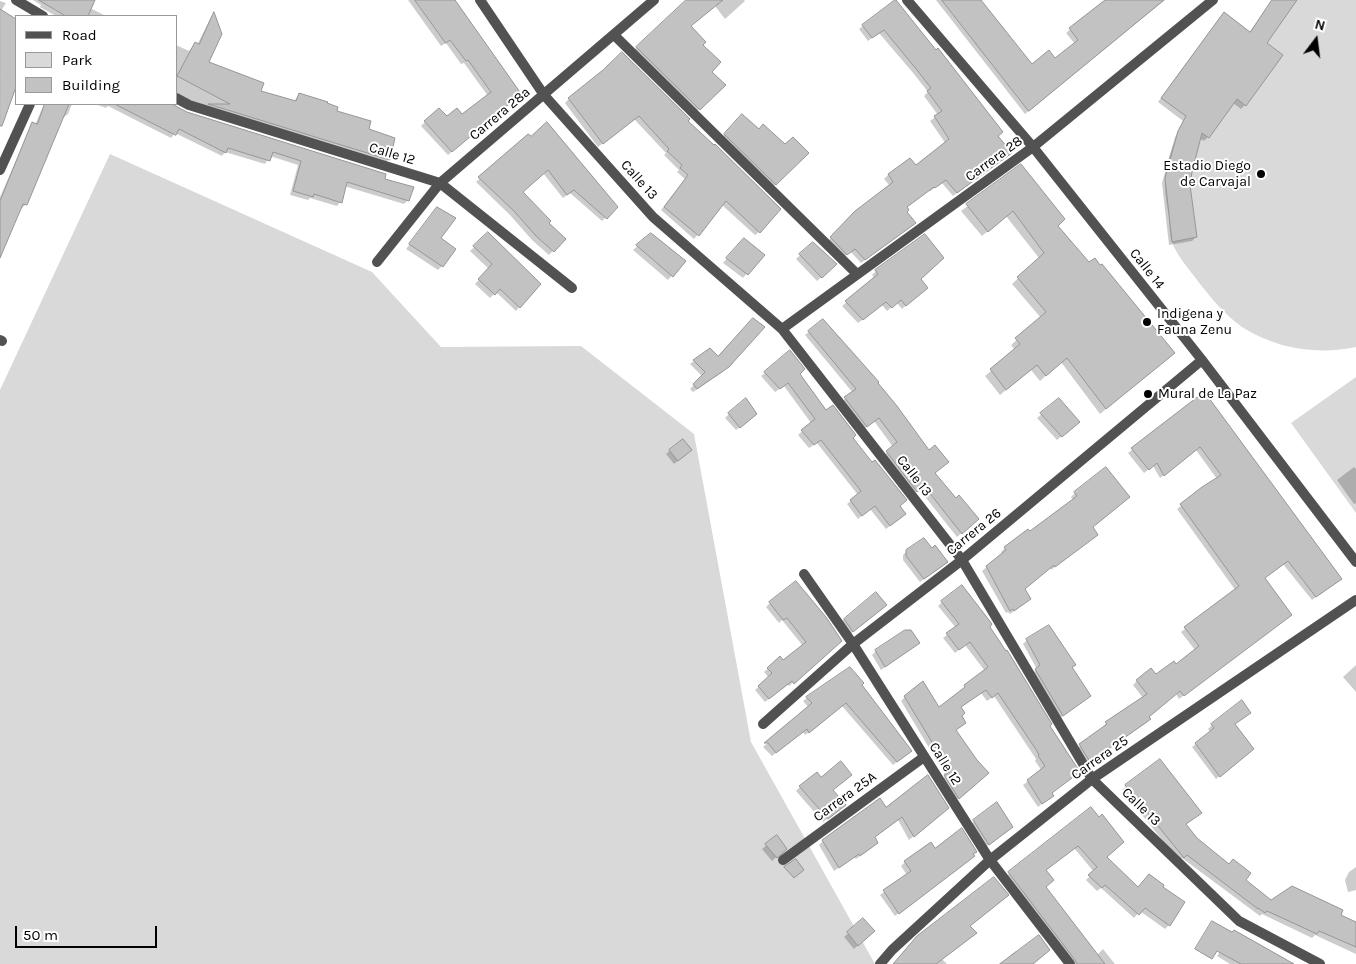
<!DOCTYPE html>
<html>
<head>
<meta charset="utf-8">
<style>
	body { margin:0 }
	#map { position:relative; width:1356px; height:964px; overflow:hidden; background:#fff; font-family:Karla,sans-serif }
	canvas { display:block }
	.legend { position:absolute; left:15px; top:15px; width:162px; height:90px; box-sizing:border-box; background:#fff; border:1px solid #999; margin:0; padding:6px 9px; list-style:none; font-size:15px; color:#000 }
	.legend li { display:flex; align-items:center; gap:10px; height:25px }
	.legend b { width:25px; border:1px solid #999 }
	.north { position:absolute; left:1291px; top:15px; width:50px; height:50px; -webkit-text-stroke:4px #fff; paint-order:stroke; rotate:15deg; font-size:14px; font-weight:700; line-height:20px; text-align:center; color:#000 }
	.north::after { content:''; display:block; margin:auto; width:18px; height:22px; background:#000; clip-path:polygon(50% 0,100% 100%,50% 72%,0 100%) }
	.scale { position:absolute; left:15px; top:926px; width:142px; height:22px; box-sizing:border-box; border:2px solid #000; border-top:0; padding-left:6px; font-size:15px; line-height:18px; white-space:nowrap; color:#000; -webkit-text-stroke:4px #fff; paint-order:stroke }
</style>
</head>
<body>
<div id="map">
<canvas width="1356" height="964"></canvas>
<ul class="legend">
<li><b style="height:6px;background:#525252"></b>Road</li>
<li><b style="height:14px;background:#d9d9d9"></b>Park</li>
<li><b style="height:14px;background:#c2c2c2"></b>Building</li>
</ul>
<div class="north">N</div>
<div class="scale">50 m</div>
</div>
<script>
const context = document.querySelector('canvas').getContext('2d');
context.lineJoin = 'round';
function fillPath(path, color) { context.fillStyle = color; context.fill(path, 'evenodd'); }
function stroke(path, color, width, dash) { context.strokeStyle = color; context.lineWidth = width; context.lineCap = dash ? 'butt' : 'round'; context.setLineDash(dash || []); context.stroke(path); }
function write(font, color, halo, rows, align = 'center') {
  context.font = font + ' Karla,sans-serif'; context.lineWidth = 4; context.setLineDash([]); context.textBaseline = 'middle'; context.strokeStyle = halo; context.fillStyle = color; for (const [text, x, y, turn = 0] of rows) {
    context.save(); context.translate(x, y); context.rotate((+turn || 0) * Math.PI / 180); context.textAlign = isNaN(turn) ? turn : align; if (halo) context.strokeText(text, 0, 0); context.fillText(text, 0, 0); context.restore();
  }
}
const green = new Path2D(`
	M1272 0H1356V347C1318 355 1276 349 1242 327 1225 315 1210 297 1197 280 1189 269 1177 256 1172 242 1169 234 1170 224 1169 216 1167 206 1165 195 1165 185 1164 164 1176 135 1187 117L1161 98 1224 12 1250 32Z
	M110 154 372 272 441 347 581 346 694 434 751 742 875 964H0V390Z
	M1356 377V513L1291 423Z`);
const shadow = new Path2D(`
	M33 0H86L90 8 106 16H56L40 7 41 5Z
	M408 0H453L520 95 480 125 477 129 448 155 421 126 425 122 462 116 488 96 464 63 461 64 446 43 441 46Z
	M688 0H744L745 1 725 19 715 6 690 26 701 45 710 72 724 85 695 113 633 51Z
	M936 0H979L1032 66 1055 60 1075 44 1066 33 1107 0H1165L1025 114Z
	M1273 0H1296L1265 43 1245 105 1241 109 1233 103 1208 137 1204 141 1199 138 1189 185 1196 237 1192 241 1169 245 1162 183 1175 137 1183 121 1158 102 1220 18 1249 33Z
	M0 1 6 3 1 11 16 23V83L0 125Z
	M896 1 1011 153 953 196 942 183 930 191 929 190 905 208 906 212 914 223 861 263 850 251 843 258 827 242 856 212 890 186 884 179 888 175 909 159 916 167 946 144 930 121 938 115 924 96 928 92 914 74 879 33 868 41 859 29Z
	M214 14 207 62 259 92 294 102 299 94 335 112 367 130 388 160 385 163 176 96V45L189 51 195 44 197 45 211 17Z
	M569 99 686 121 759 232 755 235 722 205 694 239 661 210 685 179 677 172 679 170 664 155 666 153 634 119 598 147 565 103Z
	M44 104H72L68 114 64 117H62L26 204 22 208H20L0 248V197L30 128 35 125Z
	M95 104H171L186 113 384 179 408 200 404 204 344 186 340 202 337 206 310 198 308 200 290 195 298 165 270 156 265 164 225 152 222 156 175 133 171 138 108 106 106 108Z
	M738 119 785 146 807 153 772 188 721 138Z
	M528 135 616 207 602 221 570 193 563 198 543 173 521 192 548 223 564 239 549 255 532 240 510 215 476 182Z
	M1021 166 1056 226 1167 358 1100 414 1061 362 1040 381 1031 370 1000 395 985 376 1015 350 1011 345 1041 318 1012 284 1039 258 1006 216 982 236 961 211Z
	M437 208 442 266 438 270 406 249Z
	M488 234 519 307 516 311 496 292 490 298 475 284 489 269 470 251Z
	M651 234 684 262 668 280 633 250Z
	M740 243 763 255 743 278 723 263Z
	M813 243 836 264 817 281 796 259Z
	M876 271 920 279 923 291 902 309 897 303 887 311 882 305 858 323 842 306 875 278 872 275Z
	M809 332 876 383 934 474 974 523 957 537 919 489 913 494 883 456 893 447 874 421 863 430 841 402 853 393 805 335Z
	M694 361 724 371 693 392 690 389 702 376 690 364Z
	M765 373 798 374 826 412 851 438 899 506 900 518 886 529 870 509 858 519 847 504 858 495 817 443 809 448 798 435 811 423 784 386 775 392 761 376Z
	M1200 396 1341 579 1312 600 1283 564 1264 578 1286 618 1179 699 1176 694 1148 717 1150 719 1146 723 1085 765 1076 749 1103 728 1106 723 1143 698 1133 685 1137 681 1151 670 1156 676 1175 665 1195 650 1181 632 1236 591 1177 509 1217 479 1196 450 1160 478 1153 466 1144 473 1128 453Z
	M1059 400 1075 426 1057 440 1037 418Z
	M729 414 751 418 736 430 725 418Z
	M682 440 687 454 674 464 666 454Z
	M1354 467 1356 469V503L1354 504 1337 480Z
	M1105 469 1091 527 1093 538 1051 570 1050 568 1023 590 1025 603 1010 614 1008 612 1006 613 982 571 1002 554 1001 552 1005 548 1028 530 1029 533 1073 500 1071 497 1075 493Z
	M907 551 943 566 920 582 903 560V555Z
	M942 602 988 627 1049 726 1051 794 1048 799 1038 807 1023 785 1042 771 1035 761 1036 759 994 696 987 701 981 693 960 708V716L955 730 984 777 955 801 941 780 946 776 901 701 905 697 939 709 985 671 965 645 955 653 943 638 956 628 938 606Z
	M770 603 837 644 789 686 787 684 765 702 755 690 769 678 764 672 780 658 783 661 803 646 782 620 779 623 766 607Z
	M882 609 849 635 841 623 844 619Z
	M1027 640 1071 668 1090 696 1059 719 1032 674 1037 669 1023 644Z
	M919 643 881 670 872 655 876 651Z
	M1356 665V692L1343 677Z
	M860 685 906 755 893 765 842 706 805 735 803 732 772 756 763 747 809 708 803 701 807 698Z
	M1242 702 1234 725 1248 753 1216 779 1192 747 1210 732 1208 729 1212 725Z
	M821 779 832 791 841 809 823 822 796 791 800 787Z
	M1126 786 1196 816 1185 825 1197 839 1244 880 1271 901 1340 916 1356 924V954L1315 935 1312 938 1262 914 1260 916 1182 858 1179 861 1122 790Z
	M997 804 1008 831 984 848 970 825Z
	M886 809 943 811 909 840 898 820 873 838 872 847 856 859 854 857 834 871 819 845 823 841Z
	M1091 809 1105 857 1169 925 1165 929 1140 911 1134 918 1101 888 1097 891 1086 880 1094 872 1074 848 1045 871 1044 887 1097 955 1103 949 1115 964H1071L1005 877Z
	M776 837 782 852 772 861 762 849Z
	M935 850 975 852 969 860 895 916 880 895 907 875 901 866 905 862Z
	M1356 867V890L1348 892 1345 880 1349 872Z
	M863 920 869 935 854 949 844 937Z
	M968 926 942 959 947 964H895Z
	M1231 936 1253 964H1230L1217 956Z
	M1016 951 1017 953 1032 964H1003L1002 962 1006 959Z`);
const building = new Path2D(`
	M39 0H95L88 16H66Z
	M415 0H455L522 95 482 124 483 126 452 152 424 121 439 108 447 116 457 108 462 114 491 92 468 60 466 61 450 40 446 43Z
	M686 0H723L691 26 706 42 703 45 721 62 712 72 726 85 700 110 636 47Z
	M895 0H896L936 50 938 48 1003 132 998 136 1012 153 957 193 946 180 935 188 934 187 907 207 909 210 907 212 916 223 865 260 855 249 847 255 830 237 855 211 893 182 888 174 910 158 916 165 949 139 934 116 942 111 927 91 931 88 917 70 884 30 872 38 862 25Z
	M942 0H981L1032 64 1049 50 1055 58 1078 40 1069 28 1105 0H1164L1029 111Z
	M1272 0H1297L1267 43 1283 55 1246 106 1237 99 1209 138 1202 133 1192 172 1190 185 1197 237 1172 242 1165 178 1178 131 1186 116 1161 98 1224 12 1250 32Z
	M0 9 16 19V87L2 126H0Z
	M214 12 222 34 209 62 264 83 261 91 296 101 299 93 328 102 327 103 338 107 337 111 371 121 369 129 395 138 390 160 208 104H230L177 76 195 42 199 44Z
	M622 52 690 119 688 121 714 145 715 144 781 209 760 233 726 201 699 236 664 207 688 175 680 168 682 165 667 151 669 149 639 116 603 144 568 98 603 70Z
	M45 104H69L27 205 23 204 0 258V201L32 122 37 124Z
	M115 104H172L187 112 386 174 385 179 414 187 409 201 347 182 342 203 314 194 313 197 293 191 301 161 273 152 270 161 228 148 226 153 179 129 176 135Z
	M742 114 759 129 763 124 785 144 793 137 809 153 776 185 724 134Z
	M547 122 618 207 607 219 574 190 567 195 548 170 523 192 551 221 549 223 566 239 554 252 536 236 514 211 478 177 528 134 531 136Z
	M1021 164 1065 219 1058 226 1089 262 1095 258 1100 265 1102 264 1175 353 1106 409 1067 358 1046 376 1037 365 1006 390 990 369 1020 344 1015 338 1046 312 1017 277 1044 253 1013 211 988 232 966 204Z
	M437 207 456 218 441 238 456 249 443 267 409 244Z
	M488 232 541 284 520 308 500 289 495 295 478 279 492 264 473 246Z
	M651 233 686 261 673 277 636 245Z
	M925 234 944 258 921 279 928 288 906 306 901 300 892 308 886 302 863 320 845 301 878 274 875 270Z
	M744 238 765 255 748 275 726 258Z
	M813 242 837 264 822 278 799 254Z
	M753 318 765 327 729 367 697 389 693 384 705 372 693 360 710 348 718 356Z
	M823 319 879 382 878 383 897 406 929 450 935 445 949 462 935 473 956 498 959 495 979 519 962 534 924 486 917 492 886 451 897 442 879 418 867 427 844 397 856 389 808 331Z
	M790 350 805 369 800 374 826 410 833 405 856 435 853 438 872 462 875 460 907 500 900 506 906 514 890 526 875 506 862 516 850 500 861 491 821 440 814 445 801 430 815 419 788 383 780 389 764 372Z
	M1206 394 1342 579 1316 597 1288 561 1265 578 1292 615 1184 696 1180 691 1149 717 1151 719 1090 762 1079 744 1107 724 1105 722 1147 694 1136 680 1151 668 1156 674 1174 661 1176 664 1199 646 1184 627 1239 586 1180 504 1202 487 1221 475 1200 447 1164 476 1157 463 1149 470 1131 448 1200 395Z
	M746 398 757 414 740 428 728 413Z
	M1059 398 1080 422 1062 437 1040 413Z
	M683 439 692 450 678 461 669 450Z
	M1106 467 1130 497 1093 527 1098 535 1055 567 1054 565 1025 589 1031 599 1014 611 1013 609 1010 611 986 566 1006 550 1004 547 1028 529 1030 531 1077 496 1074 492Z
	M924 538 932 548 935 545 948 562 924 579 906 556V550Z
	M796 581 826 617 842 641 794 684 792 681 769 699 758 686 772 673 767 668 780 656 783 660 806 642 787 618 783 620 769 602Z
	M962 585 992 624 990 627 1006 651 1007 650 1052 724 1050 726 1080 772 1052 793 1054 796 1042 804 1027 780 1045 766 1038 756 1039 755 1037 751 998 693 992 698 986 690 961 707 965 713 962 716 966 723 956 730 977 760 989 773 959 799 944 775 950 772 904 696 923 681 939 707 965 687 964 685 988 667 970 642 959 650 946 633 959 624 941 601Z
	M876 592 887 605 853 632 844 619Z
	M1049 625 1076 665 1072 667 1091 696 1063 716 1035 669 1040 665 1026 639Z
	M905 630H911L920 643 885 667 875 650Z
	M850 667 864 683 862 685 912 751 897 762 846 703 809 733 807 729 776 753 768 743H764L812 703 806 697Z
	M1242 700 1251 713 1235 724 1254 749 1220 777 1195 743 1214 728 1211 724Z
	M1160 759 1202 813 1186 824 1197 838 1229 864 1233 859 1251 873 1246 880 1271 900 1292 886 1343 910 1341 915 1356 922V947L1319 931 1317 934 1267 911 1265 913 1258 908V909L1187 855 1184 858 1125 785Z
	M841 761 852 775 833 790 846 805 828 819 799 786 817 772 821 777Z
	M928 775 949 808 914 837 902 817 875 837 878 843 860 856 859 854 839 868 822 840 880 798 886 807Z
	M997 802 1013 827 989 845 973 820Z
	M1091 807 1099 817 1102 814 1124 842 1107 857 1138 887 1149 874 1164 885 1163 887 1185 902 1170 926 1145 908 1139 915 1105 885 1102 888 1088 875 1097 867 1078 846 1046 870 1054 880 1046 887 1105 964H1077L1075 960 1008 872Z
	M962 828 977 852 973 854 975 856 899 914 883 890 911 871 904 861 931 842 935 848Z
	M777 835 787 849 777 858 765 844Z
	M796 859 804 870 794 878 784 867Z
	M994 877 1009 895 970 926 977 933 936 964H893L917 936Z
	M863 918 875 931 858 946 847 932Z
	M1212 921 1232 932 1234 930 1294 964H1241L1217 951 1212 959 1195 949Z
	M1039 935 1050 950 1033 964H1000Z`);
const minor = new Path2D(`
	M16 0 43 16
	M480 0 544 95 653 217 782 329 962 560 1092 779 1239 921 1320 964
	M907 0 1033 147 1202 360 1356 562
	M614 35 857 274
	M176 98 189 105 440 183 572 288
	M0 170 30 104
	M377 262 440 183 654 0
	M782 329 1033 147 1213 0
	M0 340 2 341
	M804 574 853 644 990 860 1070 964
	M763 724 853 644 962 560 1202 360
	M783 860 924 757
	M880 964 892 950 990 860 1092 779 1356 600`);
const markers = [
	[1261,174,5,"#000"],
	[1147,322,5,"#000"],
	[1148,394,5,"#000"]
];
const streetNames = [
	["Carrera 28a",500,114,-40],
	["Calle 12",392,154,17],
	["Carrera 28",994,159,-36],
	["Calle 13",639,180,48],
	["Calle 14",1147,269,52],
	["Calle 13",914,476,52],
	["Carrera 26",974,532,-39],
	["Carrera 25",1100,758,-35],
	["Calle 12",945,764,58],
	["Carrera 25A",845,797,-36],
	["Calle 13",1141,807,44]
];
const poiNames = [
	["Estadio Diego",1251,166,"right"],
	["de Carvajal",1251,182,"right"],
	["Indigena y",1157,314],
	["Fauna Zenu",1157,330],
	["Mural de La Paz",1158,394]
];
fillPath(green, '#d9d9d9');
fillPath(shadow, '#0003');
fillPath(building, '#c2c2c2');
stroke(building, '#969696', 1);
stroke(minor, '#525252', 10);
for (const [x, y, r, color] of markers) { const dot = new Path2D(); dot.arc(x, y, r, 0, 2 * Math.PI); context.fillStyle = color; context.fill(dot); stroke(dot, '#fff', 2); }
write('14px', '#000', '#fff', streetNames);
write('14px', '#000', '#fff', poiNames, 'left');
</script>
</body>
</html>
